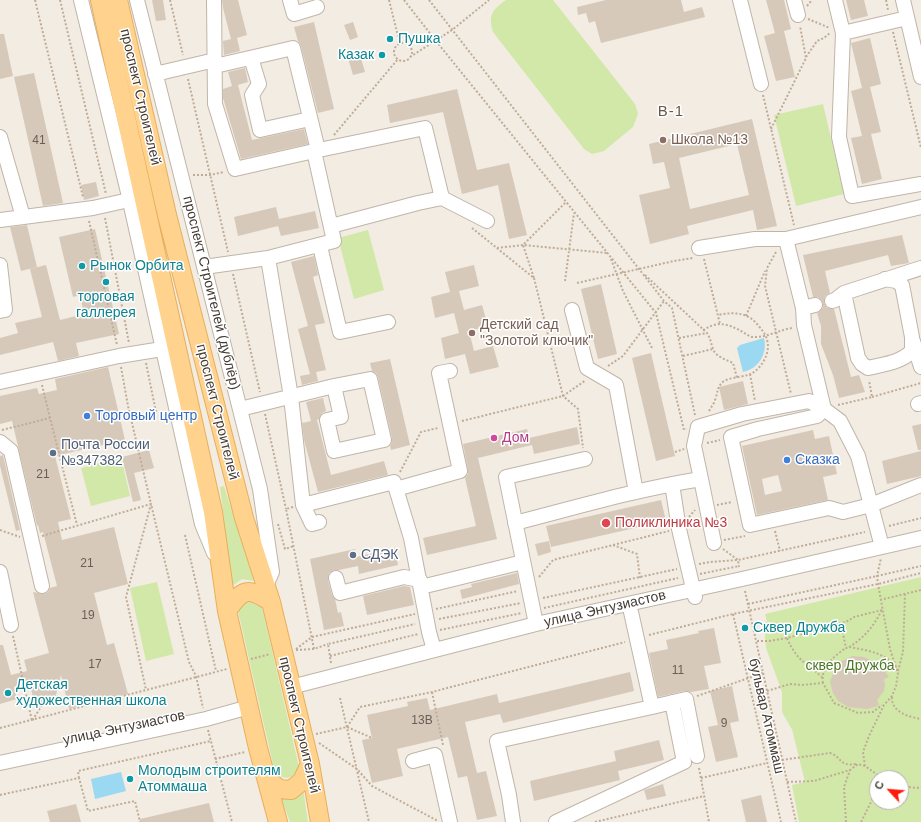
<!DOCTYPE html>
<html>
<head>
<meta charset="utf-8">
<style>
	body { margin:0 }
	#map { position:relative; width:921px; height:822px; overflow:hidden; background:#f2ece2; font-family:Arial,sans-serif }
	canvas { display:block }
	.north { position:absolute; left:869px; top:770px; width:40px; height:40px; box-sizing:border-box; background:#fff; border:1px solid #b4b1ad; border-radius:50%; rotate:296deg; font-size:11px; font-weight:700; line-height:16px; text-align:center; color:#443b33 }
	.north::after { content:''; display:block; margin:auto; width:14px; height:18px; background:#ff180c; clip-path:polygon(50% 0,100% 100%,50% 72%,0 100%) }
</style>
</head>
<body>
<div id="map">
<canvas width="921" height="822"></canvas>
<div class="north">С</div>
</div>
<script>
const context = document.querySelector('canvas').getContext('2d');
context.lineJoin = 'round';
function fillPath(path, color) { context.fillStyle = color; context.fill(path, 'evenodd'); }
function stroke(path, color, width, dash) { context.strokeStyle = color; context.lineWidth = width; context.lineCap = dash ? 'butt' : 'round'; context.setLineDash(dash || []); context.stroke(path); }
function write(font, color, halo, rows, align = 'center') {
  context.font = font + ' Arial,sans-serif'; context.lineWidth = 3; context.setLineDash([]); context.textBaseline = 'middle'; context.strokeStyle = halo; context.fillStyle = color; for (const [text, x, y, turn = 0] of rows) {
    context.save(); context.translate(x, y); context.rotate((+turn || 0) * Math.PI / 180); context.textAlign = isNaN(turn) ? turn : align; if (halo) context.strokeText(text, 0, 0); context.fillText(text, 0, 0); context.restore();
  }
}
const green = new Path2D(`
	M506 0H553L635 104 638 114 633 127 604 151 592 154 584 149 493 32C488 15 492 10 506 0Z
	M823 104 844 194 796 206 774 115Z
	M368 230 384 290 354 299 338 238Z
	M121 457 130 496 91 506 81 468Z
	M224 486 254 581 242 579 232 586 220 487Z
	M921 577V822H799L792 785 805 782 792 729 791 728 782 712V692L766 648 764 623 767 622 765 614ZM877 778H901V802H877Z
	M157 582 174 654 146 661 130 588Z
	M243 599 261 603 299 767C293 779 286 781 275 773L238 611Z
	M303 788 308 822H290L280 795Z`);
const water = new Path2D(`
	M764 338C768 354 758 369 743 372L737 348 740 345Z
	M121 772 126 791 95 799 91 779Z`);
const building = new Path2D(`
	M152 0H163L166 20 156 21Z
	M222 0H238L247 35 237 38 240 51 224 55 223 41 231 39 223 8Z
	M606 0H681L684 12 702 7 705 17 601 43 595 21 589 23 586 13 578 15 577 7Z
	M766 0H784L791 29 784 31 795 77 776 81 764 36 775 33Z
	M846 0H864L868 16 851 20Z
	M314 22 334 109 318 113 301 46 298 41 294 27Z
	M353 22 358 37 350 40 344 25Z
	M0 34H4L13 76 0 79Z
	M870 38 881 84 870 87 881 132 871 134 882 179 862 184 851 138 862 136 851 91 862 88 851 43Z
	M360 55 365 72 353 75 348 58Z
	M245 68 248 82 238 85 252 140 304 129 308 144 241 159 223 98V89L232 86 228 72Z
	M34 73 63 203 43 206 14 77Z
	M457 89 477 170 509 163 527 235 509 239 498 185 462 194 443 112 390 123 387 105Z
	M752 119 777 226 757 230 753 210 687 226 689 234 650 244 639 195 670 188 664 162 653 164 649 144ZM737 144 749 195 690 209 679 158Z
	M96 182 99 196 84 200 81 185Z
	M276 207 279 219 315 211 319 228 281 236 278 226 238 236 234 217Z
	M27 225 37 267 21 271 10 227Z
	M95 229 119 334 76 343 79 356 58 361 53 342 0 355V338L18 333 15 323 42 317 30 269 46 265 60 320 84 314 80 295 73 297 59 237Z
	M902 235 909 263 891 266 888 255 825 271 830 293 825 296 824 303 827 308 834 309 851 377 859 375 865 392 839 398 833 375 821 344V326L817 313 823 308V303L818 297H813L803 255Z
	M314 256 318 275 313 277 325 323 315 325 326 370 316 372 318 381 302 385 300 376 310 374 298 329 308 326 291 262Z
	M474 265 479 286 459 291 464 310 482 305 488 326 469 331 474 351 493 346 499 367 470 374 465 354 445 359 441 338 459 333 454 313 435 318 431 297 450 292 445 272Z
	M601 284 617 354 598 359 581 289Z
	M651 353 675 456 656 461 632 358Z
	M390 359 410 445 391 450 390 446 392 442V438L378 377 376 373 372 371 370 363Z
	M108 367 125 440 55 456 71 519 58 522 62 540 114 527 128 584 94 593 107 645 114 643 128 694 69 709 61 675 54 703 45 706 39 702 34 703 30 683 14 687 17 699 0 704V645H3L11 675 27 671 24 660 49 653 33 592 44 594 48 592 50 588 57 586 43 532 40 533 38 525 37 526 12 421 0 424V396L37 388 39 394 57 390 55 379Z
	M743 381 748 404 724 410 719 387Z
	M323 398 326 411 322 413 319 419 317 420 331 475 384 461 388 475 318 492 304 440 302 423 311 421 306 402Z
	M921 424V450H918L912 426Z
	M577 427 580 444 534 454 532 445 478 458 497 539 427 555 423 538 476 526 465 478 468 474V470L463 444 527 429 529 438Z
	M813 430 815 439 829 436 837 474 823 477 828 500 757 515 742 446ZM778 475 782 491 765 495 762 479Z
	M149 450 154 468 134 473 141 500 133 502 122 457Z
	M921 451V476L887 484 882 461Z
	M3 455 20 530 16 531 0 466V456Z
	M661 500 666 521 551 547 546 526Z
	M549 541 551 552 538 556 535 544Z
	M395 548 398 565 359 574 358 566 339 570H334L329 573 328 580 332 595 335 599 338 613 341 612 344 626 324 630 310 559 355 549 356 557Z
	M517 573 519 584 462 599 460 590 472 587 471 584Z
	M404 586 410 587 414 605 367 615 363 596Z
	M714 628 721 663 704 666 709 689 691 692 684 691 658 697 649 653 668 649 666 640 699 633 698 631Z
	M852 656 864 657 877 663 883 668 889 677 884 679 885 685 884 691 877 700 879 705 875 707 867 709 848 707 838 701 833 693 830 682 835 668 840 662Z
	M630 672 634 691 503 723 500 714 465 722 477 773 486 771 497 816 477 820 467 776 458 778 448 737 397 749 403 776 372 783 362 740 372 738 367 715 408 706 407 702 427 698 430 710 497 694 499 703Z
	M732 686 739 721 730 723 738 757 716 762 708 727 718 725 710 691Z
	M659 740 664 760 618 771 620 780 534 801 530 781 616 761 614 751Z
	M663 784 666 796 647 800 644 790Z
	M761 795 767 822H746L741 800Z
	M209 803 214 822H140V819Z
	M76 804 81 822H50L47 811Z`);
const path = new Path2D(`
	M35 0 83 197
	M60 0 106 194
	M170 0 183 55
	M389 0 400 44
	M404 0 436 41 656 313 684 430 686 429
	M429 0 664 301 672 308 695 415
	M886 0 888 10
	M807 6 812 0
	M808 19 830 28
	M893 32 921 148
	M394 52a9 9 0 1 1 18 0a9 9 0 1 1-18 0Z
	M410 57 452 30 489 0
	M806 57 817 41 824 38 830 33
	M188 79 228 252
	M763 95 794 225
	M771 129 806 58 800 26
	M334 135 398 59
	M193 175H210L224 172
	M105 218 129 343
	M89 221 117 345
	M472 228 534 278 523 245 566 202
	M497 248 523 245 607 253
	M776 252 767 268 765 286 791 394
	M611 259 623 291 652 348
	M704 259 720 324
	M233 274 260 392
	M645 275 707 333C711 339 711 345 714 351 717 357 727 360 733 363L737 378
	M534 278 563 396 578 409 583 448
	M565 281 574 213
	M577 283 674 261 693 258
	M746 316 765 271
	M703 330C707 328 710 326 714 325 723 322 734 327 741 331 745 333 748 336 752 337 766 338 779 330 792 328
	M679 338 707 333
	M683 356 713 349
	M146 363 156 412
	M608 366 623 356 664 301
	M121 367 128 406 151 504 126 597 146 690
	M750 374 755 401
	M42 385 50 418 77 525
	M872 397 921 383
	M838 405 872 397 869 380
	M709 411C711 407 714 404 715 400 718 392 717 386 724 381 732 377 743 377 751 374 762 368 771 352 767 340 766 334 761 329 757 324 747 312 733 312 718 315
	M265 414 286 509
	M462 421 563 396 586 380
	M2 430 50 418
	M707 443 720 440
	M675 452 684 449
	M400 472 421 432 438 428
	M717 505 732 502
	M293 507 286 509 314 649
	M689 517 695 510
	M278 524 285 549 294 546
	M889 526 921 518
	M0 530 20 537
	M775 531 780 551
	M185 535 216 671
	M42 536 151 504 189 662 196 676 203 708
	M724 540 745 536
	M613 545 637 554 640 578
	M723 549 738 560 739 567
	M699 564 710 562 738 560 865 532
	M700 574 739 566
	M539 577 553 560 669 531
	M745 591 796 822
	M543 598 677 569
	M880 600 921 590
	M748 604 877 576 921 566
	M544 608 678 578
	M436 609 518 591
	M733 614 781 822
	M439 619 521 603
	M841 624 846 648 849 647C866 650 887 653 896 668
	M440 630 522 613
	M649 635 733 614 878 584 921 573
	M13 636 32 721 42 705
	M787 638C797 661 805 662 822 677
	M757 641H769L787 638 833 625 846 622 854 617 882 610
	M849 647C863 639 875 625 881 611
	M296 649 312 637 415 614
	M296 650 314 649 328 644
	M330 656 418 634
	M251 659 270 654
	M331 663 328 644 415 624
	M898 671 903 652 905 594
	M823 683C820 668 835 655 846 648
	M767 691 790 684 802 685 823 683 834 703 858 713 873 712 882 705
	M432 692 443 745
	M697 696 763 673
	M892 697C891 712 909 717 921 719
	M340 698 369 822
	M347 727 360 707 432 692 625 642
	M0 728 227 669
	M208 730 232 822
	M316 734 347 727 372 738
	M319 743 357 769 372 786 438 821
	M215 759 245 752
	M782 760 830 753C841 756 839 767 856 764
	M865 766 863 752 869 736 884 705 892 696 896 686 898 673 890 649 878 584 877 576 881 558
	M699 768 709 822
	M79 778 78 771 211 741
	M701 778 767 763
	M787 782 814 781 850 770 858 764 865 766 882 778
	M901 786 917 788 921 787
	M0 795 79 778 88 811 135 801 140 822
	M595 822 704 796
	M846 822 844 787 850 770
	M861 822 877 790`);
const minor = new Path2D(`
	M81 0 127 188 202 524 214 553
	M137 0 260 489 272 572 265 588
	M290 0 294 14 317 7
	M740 0 761 84
	M794 0 798 15
	M835 0 843 33 839 137 852 196 921 184
	M903 0 921 77
	M843 33 907 18
	M251 58 259 84 252 95 260 130 310 119
	M215 66 293 48 318 150
	M155 74 215 60
	M0 137 23 217
	M314 151 425 128 442 198 418 203 331 226
	M442 198 487 221
	M0 220 93 208 129 200
	M786 239 803 308 804 325 824 409 840 421 858 456 882 547
	M320 246 340 332 388 322
	M699 248 755 239H786L921 207
	M268 258 291 397 303 505 312 524 319 522
	M0 265 5 310 0 311
	M204 267 268 258 334 241 314 151 235 169 215 104 214 0
	M844 293 858 358 862 364 868 368C884 364 900 363 912 351V337L902 285 896 281 885 279
	M832 301 835 300 844 293 921 268
	M803 308 815 305
	M572 310 587 368 616 385 636 492
	M913 341 921 367
	M0 382 119 356 162 349
	M918 404 921 403
	M240 409 334 386 370 379 384 440 334 451 327 420 341 417 334 386
	M0 442 11 451 42 586
	M701 479 714 543
	M672 484 679 529 695 597
	M396 489 460 471 439 373 450 371
	M303 505 394 482 411 538 429 632 434 650
	M515 523C577 507 638 489 701 479L694 446 698 427 742 414 809 401 824 409 817 416 758 429 731 437 750 525 829 508 843 512 871 505 921 485
	M0 572 11 625
	M336 578 340 593 404 577 420 580
	M421 587 523 562
	M631 612 652 707 686 699 697 756
	M536 624 506 477 585 459
	M291 687 536 624 742 579 921 538
	M413 761 435 755 450 822
	M0 763 206 719 249 707
	M513 822 509 795 497 741 652 707
	M556 822 684 762 672 702`);
const major = new Path2D(`
	M100 0 213 512 227 611 258 748 278 822
	M118 0 167 215 244 518 271 602 310 764 320 822
	M227 611C243 588 248 587 271 602
	M266 778 279 789 291 790 302 781 310 764`);
const markers = [
	[390,39,4,"#0f9aa8"],
	[382,55,4,"#0f9aa8"],
	[663,140,4,"#8d6e63"],
	[82,266,4,"#0f9aa8"],
	[106,282,4,"#0f9aa8"],
	[472,333,4,"#8d6e63"],
	[87,416,4,"#3f7fe0"],
	[494,438,4,"#d1479c"],
	[53,453,4,"#5c6f8a"],
	[787,460,4,"#3f7fe0"],
	[606,523,5,"#e0444e"],
	[353,555,4,"#5c6f8a"],
	[745,628,4,"#0f9aa8"],
	[8,693,4,"#0f9aa8"],
	[130,779,4,"#0f9aa8"]
];
const numberNames = [
	["41",39,141],
	["21",43,475],
	["21",87,564],
	["19",88,616],
	["17",95,665],
	["11",678,671],
	["13В",422,721],
	["9",724,724]
];
const cultureNames = [
	["Пушка",398,39],
	["Казак",374,55,"right"],
	["Рынок Орбита",90,266],
	["торговая",106,297,"center"],
	["галлерея",106,313,"center"],
	["Сквер Дружба",753,628],
	["Детская",16,685],
	["художественная школа",16,701],
	["Молодым строителям",138,771],
	["Атоммаша",138,787]
];
const streetNames = [
	["проспект Строителей",140,97,77],
	["проспект Строителей (дублёр)",211,293,76],
	["проспект Строителей",217,412,76],
	["улица Энтузиастов",605,609,-13],
	["бульвар Атоммаш",766,716,77],
	["проспект Строителей",299,725,77],
	["улица Энтузиастов",124,728,-12]
];
const educationNames = [
	["Школа №13",671,140],
	["Детский сад",480,325],
	["\"Золотой ключик\"",480,341]
];
const shopNames = [
	["Торговый центр",95,416],
	["Сказка",795,460]
];
const hotelNames = [
	["Дом",502,438]
];
const serviceNames = [
	["Почта России",61,445],
	["№347382",61,461],
	["СДЭК",361,555]
];
const healthNames = [
	["Поликлиника №3",615,523]
];
const parkNames = [
	["сквер Дружба",850,666]
];
const neighbourhoodNames = [
	["В-1",671,112]
];
fillPath(green, '#d2e8a9');
fillPath(water, '#9bd8f2');
fillPath(building, '#d7c9ba');
stroke(minor, '#c0b5a8', 16);
stroke(major, '#e7af5b', 20);
stroke(path, '#c0ac96', 2, [2, 2]);
stroke(minor, '#fff', 14);
stroke(major, '#ffd38e', 18);
for (const [x, y, r, color] of markers) { const dot = new Path2D(); dot.arc(x, y, r, 0, 2 * Math.PI); context.fillStyle = color; context.fill(dot); stroke(dot, '#fff', 1.5); }
write('12px', '#695e55', null, numberNames);
write('14px', '#0d838f', '#fff', cultureNames, 'left');
write('14px', '#443b33', '#fff', streetNames);
write('14px', '#785e54', '#fff', educationNames, 'left');
write('14px', '#366cbe', '#fff', shopNames, 'left');
write('14px', '#b23c85', '#fff', hotelNames, 'left');
write('14px', '#4e5e75', '#fff', serviceNames, 'left');
write('14px', '#be3a42', '#fff', healthNames, 'left');
write('14px', '#4c7625', '#fff', parkNames);
context.letterSpacing = '1px';
write('15px', '#67584a', '#fff', neighbourhoodNames);
context.letterSpacing = '0px';
</script>
</body>
</html>
